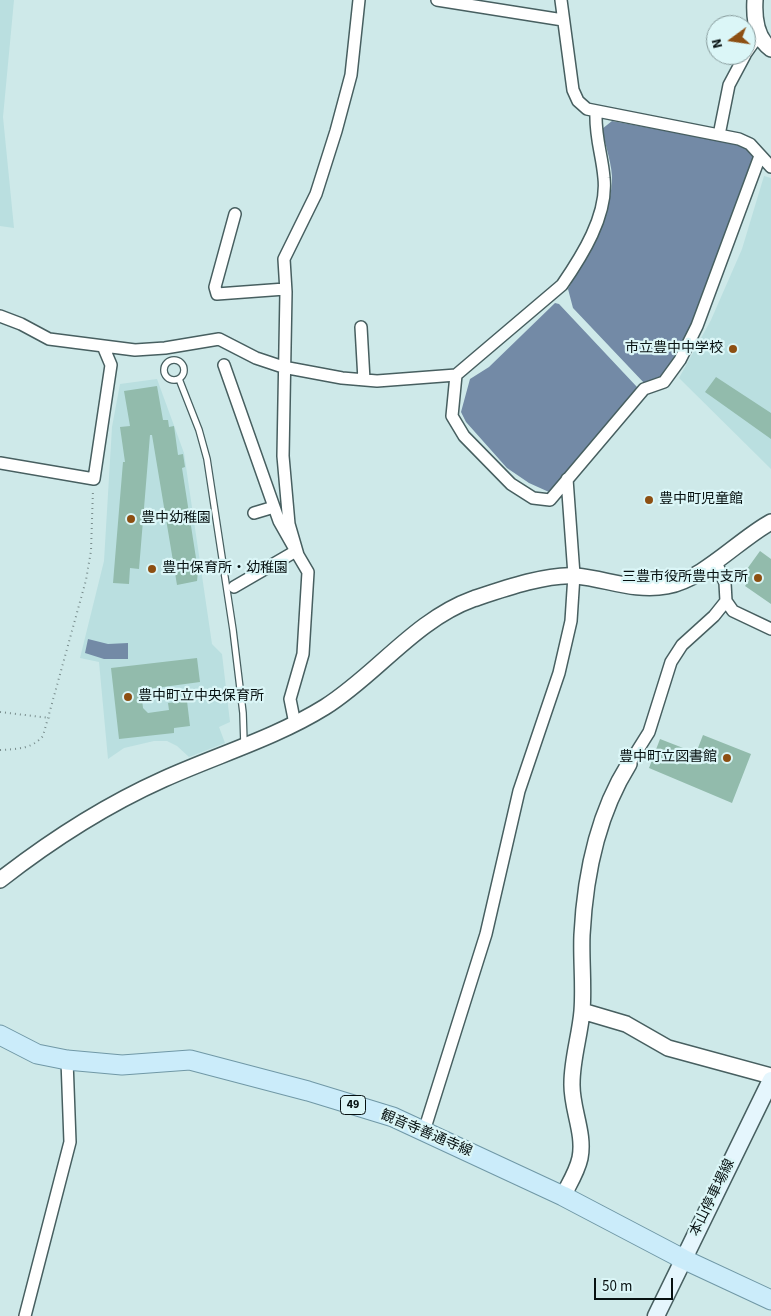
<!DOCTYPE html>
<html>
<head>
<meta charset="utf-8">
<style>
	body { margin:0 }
	#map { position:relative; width:771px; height:1316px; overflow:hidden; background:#cee9e9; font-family:"Source Sans 3",sans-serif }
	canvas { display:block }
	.north { position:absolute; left:706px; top:15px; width:50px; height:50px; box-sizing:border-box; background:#dbf6f7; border:1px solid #869a9b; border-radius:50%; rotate:256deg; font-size:14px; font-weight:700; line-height:20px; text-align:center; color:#071111 }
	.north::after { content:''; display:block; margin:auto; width:18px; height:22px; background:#8d4f12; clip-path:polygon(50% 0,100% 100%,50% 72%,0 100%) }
	.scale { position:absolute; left:594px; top:1278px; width:79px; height:22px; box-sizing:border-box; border:2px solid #071111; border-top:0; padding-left:6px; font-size:15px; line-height:18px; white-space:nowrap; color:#071111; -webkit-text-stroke:4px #dbf6f7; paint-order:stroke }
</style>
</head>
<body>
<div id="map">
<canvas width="771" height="1316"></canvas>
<div class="north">N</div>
<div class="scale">50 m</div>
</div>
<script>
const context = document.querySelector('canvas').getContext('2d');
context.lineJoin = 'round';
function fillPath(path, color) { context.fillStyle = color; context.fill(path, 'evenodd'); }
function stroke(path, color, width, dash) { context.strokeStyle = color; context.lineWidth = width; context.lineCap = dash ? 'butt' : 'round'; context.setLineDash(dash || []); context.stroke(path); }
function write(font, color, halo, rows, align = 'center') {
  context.font = font + ' "Source Sans 3","Noto Sans JP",sans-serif'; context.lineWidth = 4.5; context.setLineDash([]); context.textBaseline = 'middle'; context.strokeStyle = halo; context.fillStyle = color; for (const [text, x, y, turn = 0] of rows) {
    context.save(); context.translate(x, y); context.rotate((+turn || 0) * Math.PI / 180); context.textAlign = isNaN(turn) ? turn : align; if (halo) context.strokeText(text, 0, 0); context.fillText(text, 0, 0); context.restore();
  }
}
const built = new Path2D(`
	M0 0H14L3 117 14 228 0 226Z
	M764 176 771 178V469L679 378 711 320 742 249Z
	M157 379 184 453 212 644 222 654 230 722 219 727 225 743 189 757 177 746 167 741H154L124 748 108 759 99 662 80 658 104 561 112 427 120 384Z`);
const water = new Path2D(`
	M612 121 739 144 749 150 755 157 688 334 673 364 661 378 646 385 573 308 568 289C587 256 609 221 612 182 613 166 605 145 602 129Z
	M555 303 559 304 637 387 638 393 549 492 529 483 507 468 466 422 461 412 470 379 489 367Z
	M88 639 108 644 128 643V659H104L85 653Z`);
const building = new Path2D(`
	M716 377 771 413V439L705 392Z
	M157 386 163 420H168L169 427 174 426 178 455 183 454 185 467 182 468 198 571 197 581 177 585 152 435H150L139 569 130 568 129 584 113 583 123 462H125L120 427 130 426 124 391Z
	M760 551 771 559V604L745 586 749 580 742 576Z
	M197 658 200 682 141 690 143 708 148 713 169 710 168 703 187 701 190 726 174 728V733L119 739 111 668Z
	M703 735 751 754 732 803 649 768 660 739 696 753Z`);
const path = new Path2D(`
	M0 712 50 718
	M0 750C17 749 32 749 43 736L86 580 91 551 93 489`);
const service = new Path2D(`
	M164 370a10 10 0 1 1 20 0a10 10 0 1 1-20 0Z
	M179 379 199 430 207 459 233 630 243 713 244 744`);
const minor = new Path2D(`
	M437 0 563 20
	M561 0 573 90 578 101 587 109 739 139 750 144 771 167
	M746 53 753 43 762 37
	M719 135 729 85 745 55
	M235 214 215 287 217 294 285 289
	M0 316 21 324 49 339 135 350 165 348 219 339 256 358 283 367 342 378 377 381 456 375 562 285C582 256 608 215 604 178 602 154 595 138 596 112
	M361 327 364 380
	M224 365 279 521 296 551 234 587
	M456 375 452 416 464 436 511 484 533 498 550 500 644 389 664 382 680 360 697 326 760 156
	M0 463 94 479 111 365 103 346
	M254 513 274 507
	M726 601 733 611 771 629
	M295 724 290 699 303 654 308 572 298 555 289 524 283 456 286 292 284 259 316 194 336 131 351 75 359 0
	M629 764 649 732 671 662 682 645 714 616 726 601 725 583 715 560
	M424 1131 486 934 519 791 559 673 571 621 574 575 567 479
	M25 1316 70 1142 67 1060`);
const tertiary = new Path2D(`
	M755 0C754 16 756 38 771 49
	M0 880C50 841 106 805 164 779 217 755 275 738 325 707 376 675 415 620 473 599 500 590 548 573 576 576 607 579 635 592 667 586 704 579 738 540 771 522
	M582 1011 626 1024 668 1048 771 1076
	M563 1196C569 1184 577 1172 580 1158 585 1133 571 1108 572 1083 572 1059 580 1035 582 1011 584 986 581 960 582 935 585 875 597 815 629 764`);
const secondary = new Path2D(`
	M656 1316 771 1080`);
const primary = new Path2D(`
	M0 1035 37 1054 67 1060 122 1065 190 1060 308 1091 393 1117 563 1196 683 1259 771 1300`);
const markers = [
	[733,349,5,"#8d4f12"],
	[649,500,5,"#8d4f12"],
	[131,519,5,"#8d4f12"],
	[152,569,5,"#8d4f12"],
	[758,578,5,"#8d4f12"],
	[128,697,5,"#8d4f12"],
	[727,758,5,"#8d4f12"]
];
const shields = [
	[353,1105,25]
];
const shieldNames = [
	["49",353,1105]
];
const poiNames = [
	["市立豊中中学校",723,349,"right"],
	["豊中町児童館",659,500],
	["豊中幼稚園",141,519],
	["豊中保育所・幼稚園",162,569],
	["三豊市役所豊中支所",748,578,"right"],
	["豊中町立中央保育所",138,697],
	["豊中町立図書館",717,758,"right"]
];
const streetNames = [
	["観音寺善通寺線",426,1134,23],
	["本山停車場線",713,1198,-64]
];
fillPath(built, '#badfe0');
fillPath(water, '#738aa6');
fillPath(building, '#92bbac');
stroke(service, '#475f60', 8);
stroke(minor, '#475f60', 14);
stroke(tertiary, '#475f60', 18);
stroke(secondary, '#475f60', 19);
stroke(primary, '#7098a6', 21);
stroke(path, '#798d8d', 2, [1, 4]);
stroke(service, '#fff', 5.5);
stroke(minor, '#fff', 11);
stroke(tertiary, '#fff', 15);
stroke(secondary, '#e5f6fd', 16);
stroke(primary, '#cbecfa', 19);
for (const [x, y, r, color] of markers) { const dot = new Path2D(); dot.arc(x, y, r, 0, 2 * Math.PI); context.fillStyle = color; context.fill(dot); stroke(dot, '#dbf6f7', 2); }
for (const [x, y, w] of shields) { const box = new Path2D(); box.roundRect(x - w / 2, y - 9.5, w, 19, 4); context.fillStyle = '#dbf6f7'; context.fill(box); stroke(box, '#071111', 1); }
write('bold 12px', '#071111', null, shieldNames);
write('14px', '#071111', '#dbf6f7', poiNames, 'left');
write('14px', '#071111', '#dbf6f7', streetNames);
</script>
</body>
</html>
